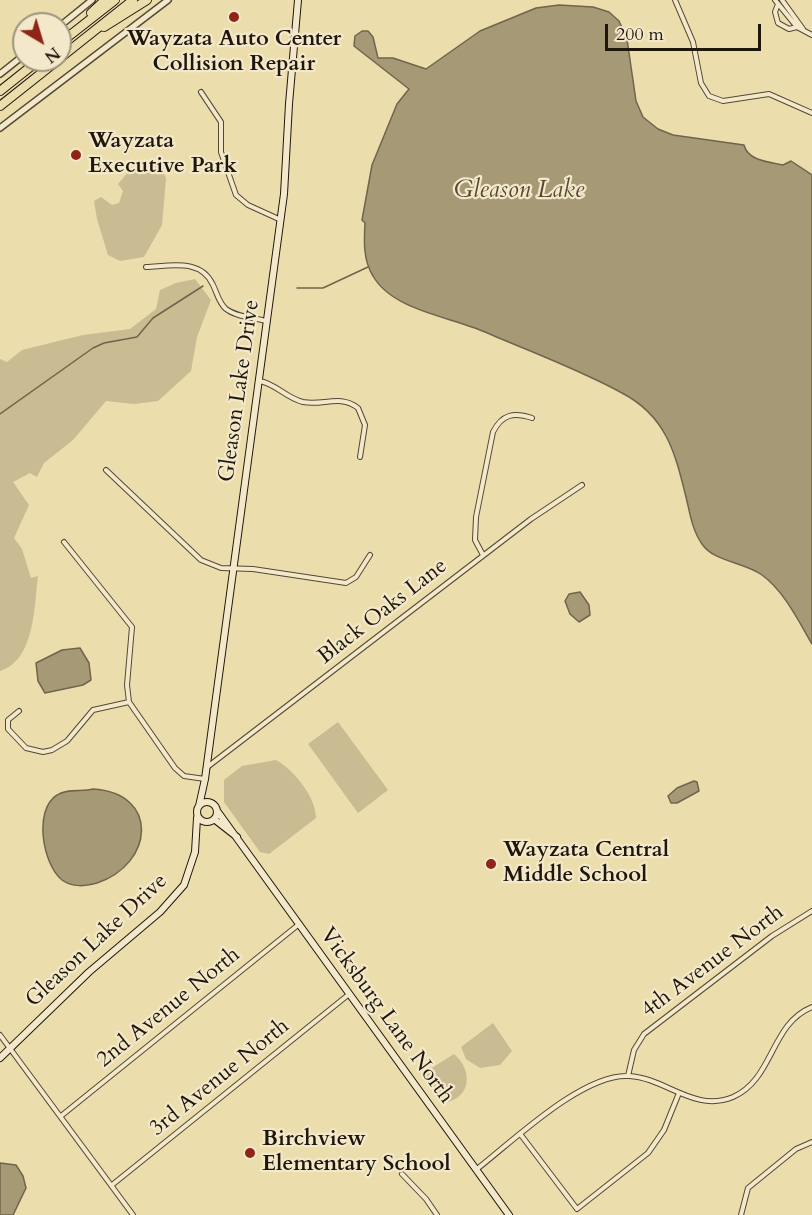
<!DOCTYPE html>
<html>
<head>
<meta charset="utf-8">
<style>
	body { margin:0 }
	#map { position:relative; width:812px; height:1215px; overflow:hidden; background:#ecddad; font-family:Cardo,serif }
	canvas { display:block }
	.north { position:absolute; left:12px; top:12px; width:60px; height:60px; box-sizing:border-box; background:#f3e9ca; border:2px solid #9e957e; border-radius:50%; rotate:142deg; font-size:16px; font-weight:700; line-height:24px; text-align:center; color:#1f160c }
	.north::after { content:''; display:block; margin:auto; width:21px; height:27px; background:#8f2418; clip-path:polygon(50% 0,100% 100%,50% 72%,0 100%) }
	.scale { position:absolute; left:605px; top:24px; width:156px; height:27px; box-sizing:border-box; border:3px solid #1f160c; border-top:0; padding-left:8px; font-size:18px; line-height:21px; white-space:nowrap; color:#1f160c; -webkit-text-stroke:4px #f3e9ca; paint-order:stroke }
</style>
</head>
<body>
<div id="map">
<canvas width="812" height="1215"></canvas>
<div class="north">N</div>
<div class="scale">200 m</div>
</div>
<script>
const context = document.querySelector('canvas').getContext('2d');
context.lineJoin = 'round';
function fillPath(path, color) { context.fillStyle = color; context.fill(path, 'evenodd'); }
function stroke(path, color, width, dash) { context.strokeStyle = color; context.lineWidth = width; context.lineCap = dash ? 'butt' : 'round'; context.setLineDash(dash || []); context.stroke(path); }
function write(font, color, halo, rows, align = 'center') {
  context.font = font + ' Cardo,serif'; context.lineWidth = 4.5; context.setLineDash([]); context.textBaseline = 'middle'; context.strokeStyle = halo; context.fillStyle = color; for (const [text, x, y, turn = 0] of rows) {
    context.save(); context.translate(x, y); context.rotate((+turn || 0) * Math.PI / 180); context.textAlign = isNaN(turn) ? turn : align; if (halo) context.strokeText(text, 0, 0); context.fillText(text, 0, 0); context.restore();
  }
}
const green = new Path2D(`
	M143 162 160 167 166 178 162 225 144 257 120 261 108 255 97 219 94 201 101 197 112 205 119 203 123 191 118 184 130 170Z
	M195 279 211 300 197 337 191 371 158 401 134 404 106 401 73 440 44 463 37 477 30 473 13 482 29 505 14 538 22 549 31 578 38 576C34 607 35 660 0 671V359L7 362 22 350 83 335 130 329 156 309 160 290 176 283Z
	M338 722 388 790 358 813 308 744Z
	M276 760C294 770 316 797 316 818L269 854 260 852 224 802V780L242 766Z
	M493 1023 512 1051 500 1065 480 1068 466 1059 461 1047Z
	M454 1054C473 1070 472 1098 444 1103L425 1077 427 1071Z`);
const water = new Path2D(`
	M559 5 593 7 609 12 619 21 627 39 636 101 643 117 658 129 673 135 744 145C748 161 769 162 783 165L791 161 812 175V644C798 620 784 591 762 575 744 562 714 562 702 544 692 530 690 513 686 497 675 452 666 416 622 393 578 369 531 352 485 332 452 317 393 311 373 276 363 260 364 241 365 223L362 220 372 165 397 104 409 89 354 46 355 36 362 31H368L373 37 378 58H393L426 69 480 31 536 8Z
	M580 592 589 605 590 615 579 622 570 614 565 601 569 594Z
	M80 648 89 663 91 680 83 685 45 693 38 681 36 663 62 650Z
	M694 781 697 782 699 791 677 803H671L668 796 677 788Z
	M93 789C160 793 154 864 97 883 85 886 73 888 62 880 43 865 33 810 57 795 67 788 82 792 93 789Z
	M0 1163 16 1165 23 1176 26 1188 13 1215H0Z`);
const stream = new Path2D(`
	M297 288H323L368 267
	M0 414 93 348 104 343 137 337 153 318 203 286`);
const minor = new Path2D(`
	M675 0 693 42 701 83 709 96 723 101 769 94 812 113
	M775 0 797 27 812 35
	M782 0 803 29
	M778 4 775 12 778 23 789 29 797 27
	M201 92 221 122V152L236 195 248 205 281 220
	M146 267C170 266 201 258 213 285 217 293 219 303 226 309 237 317 254 318 267 321
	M260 381C276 384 286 398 303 402 323 406 340 394 358 408L365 425 360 457
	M106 470 201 560 221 568 253 569 346 583 356 577 370 555
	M64 542 132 627 127 685 129 702 175 768 184 776 205 779
	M483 555 475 540 476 517 493 432C502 414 514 412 532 418
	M19 711 8 720V729L26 748 43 752 52 750 67 741 93 710 129 702
	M206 768 531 519 582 485
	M0 1035 133 1215
	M628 1076 634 1050 644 1034 772 936 812 911
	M61 1116 298 925
	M521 1135 577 1209 648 1153 664 1130 679 1093
	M477 1169C513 1141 583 1073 629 1076 666 1078 694 1113 733 1097 774 1079 770 1024 812 1007
	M402 1174 426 1199 437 1215
	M112 1185 348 995
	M741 1215 748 1188 796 1149 812 1142`);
const tertiary = new Path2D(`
	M60 26 92 0
	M0 74 24 55
	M0 128 168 0`);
const secondary = new Path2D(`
	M197 812a10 10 0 1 1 20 0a10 10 0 1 1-20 0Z
	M199 806 205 779 284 194 289 104 298 0
	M218 812 509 1215
	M214 819 237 837
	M0 1058 89 972 160 912 184 885 195 852 197 818`);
const motorway = new Path2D(`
	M91 13 105 0
	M104 27 147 0
	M60 43 115 0
	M60 58 133 0
	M0 91 39 60
	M0 106 58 60`);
const markers = [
	[234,17,6,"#8f2418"],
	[76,155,6,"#8f2418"],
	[491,864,6,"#8f2418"],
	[250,1153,6,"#8f2418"]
];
const poiNames = [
	["Wayzata Auto Center",234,40,"center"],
	["Collision Repair",234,65,"center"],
	["Wayzata",88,142],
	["Executive Park",88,167],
	["Wayzata Central",503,851],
	["Middle School",503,876],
	["Birchview",262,1140],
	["Elementary School",262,1165]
];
const streetNames = [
	["Gleason Lake Drive",240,391,-82],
	["Black Oaks Lane",383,612,-38],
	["Gleason Lake Drive",97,941,-43],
	["4th Avenue North",713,962,-37],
	["2nd Avenue North",169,1008,-39],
	["Vicksburg Lane North",386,1016,54],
	["3rd Avenue North",220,1078,-39]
];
const waterNames = [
	["Gleason Lake",519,191]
];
fillPath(green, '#c9bb92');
fillPath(water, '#a69976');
stroke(water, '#70654c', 1.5);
stroke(stream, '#70654c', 1.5);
stroke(minor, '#524834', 6);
stroke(tertiary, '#524834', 8);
stroke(secondary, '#1f160c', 8);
stroke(motorway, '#1f160c', 10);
stroke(minor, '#f3e9ca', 4);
stroke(tertiary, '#f3e9ca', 5);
stroke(secondary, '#f3e9ca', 6);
stroke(motorway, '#ecddad', 8);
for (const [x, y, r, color] of markers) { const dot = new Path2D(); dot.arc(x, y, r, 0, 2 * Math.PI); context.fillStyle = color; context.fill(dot); stroke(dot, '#f3e9ca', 2); }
write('bold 22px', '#1f160c', '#f3e9ca', poiNames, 'left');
write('22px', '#1f160c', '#f3e9ca', streetNames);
write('italic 24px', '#554a36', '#f3e9ca', waterNames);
</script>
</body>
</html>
